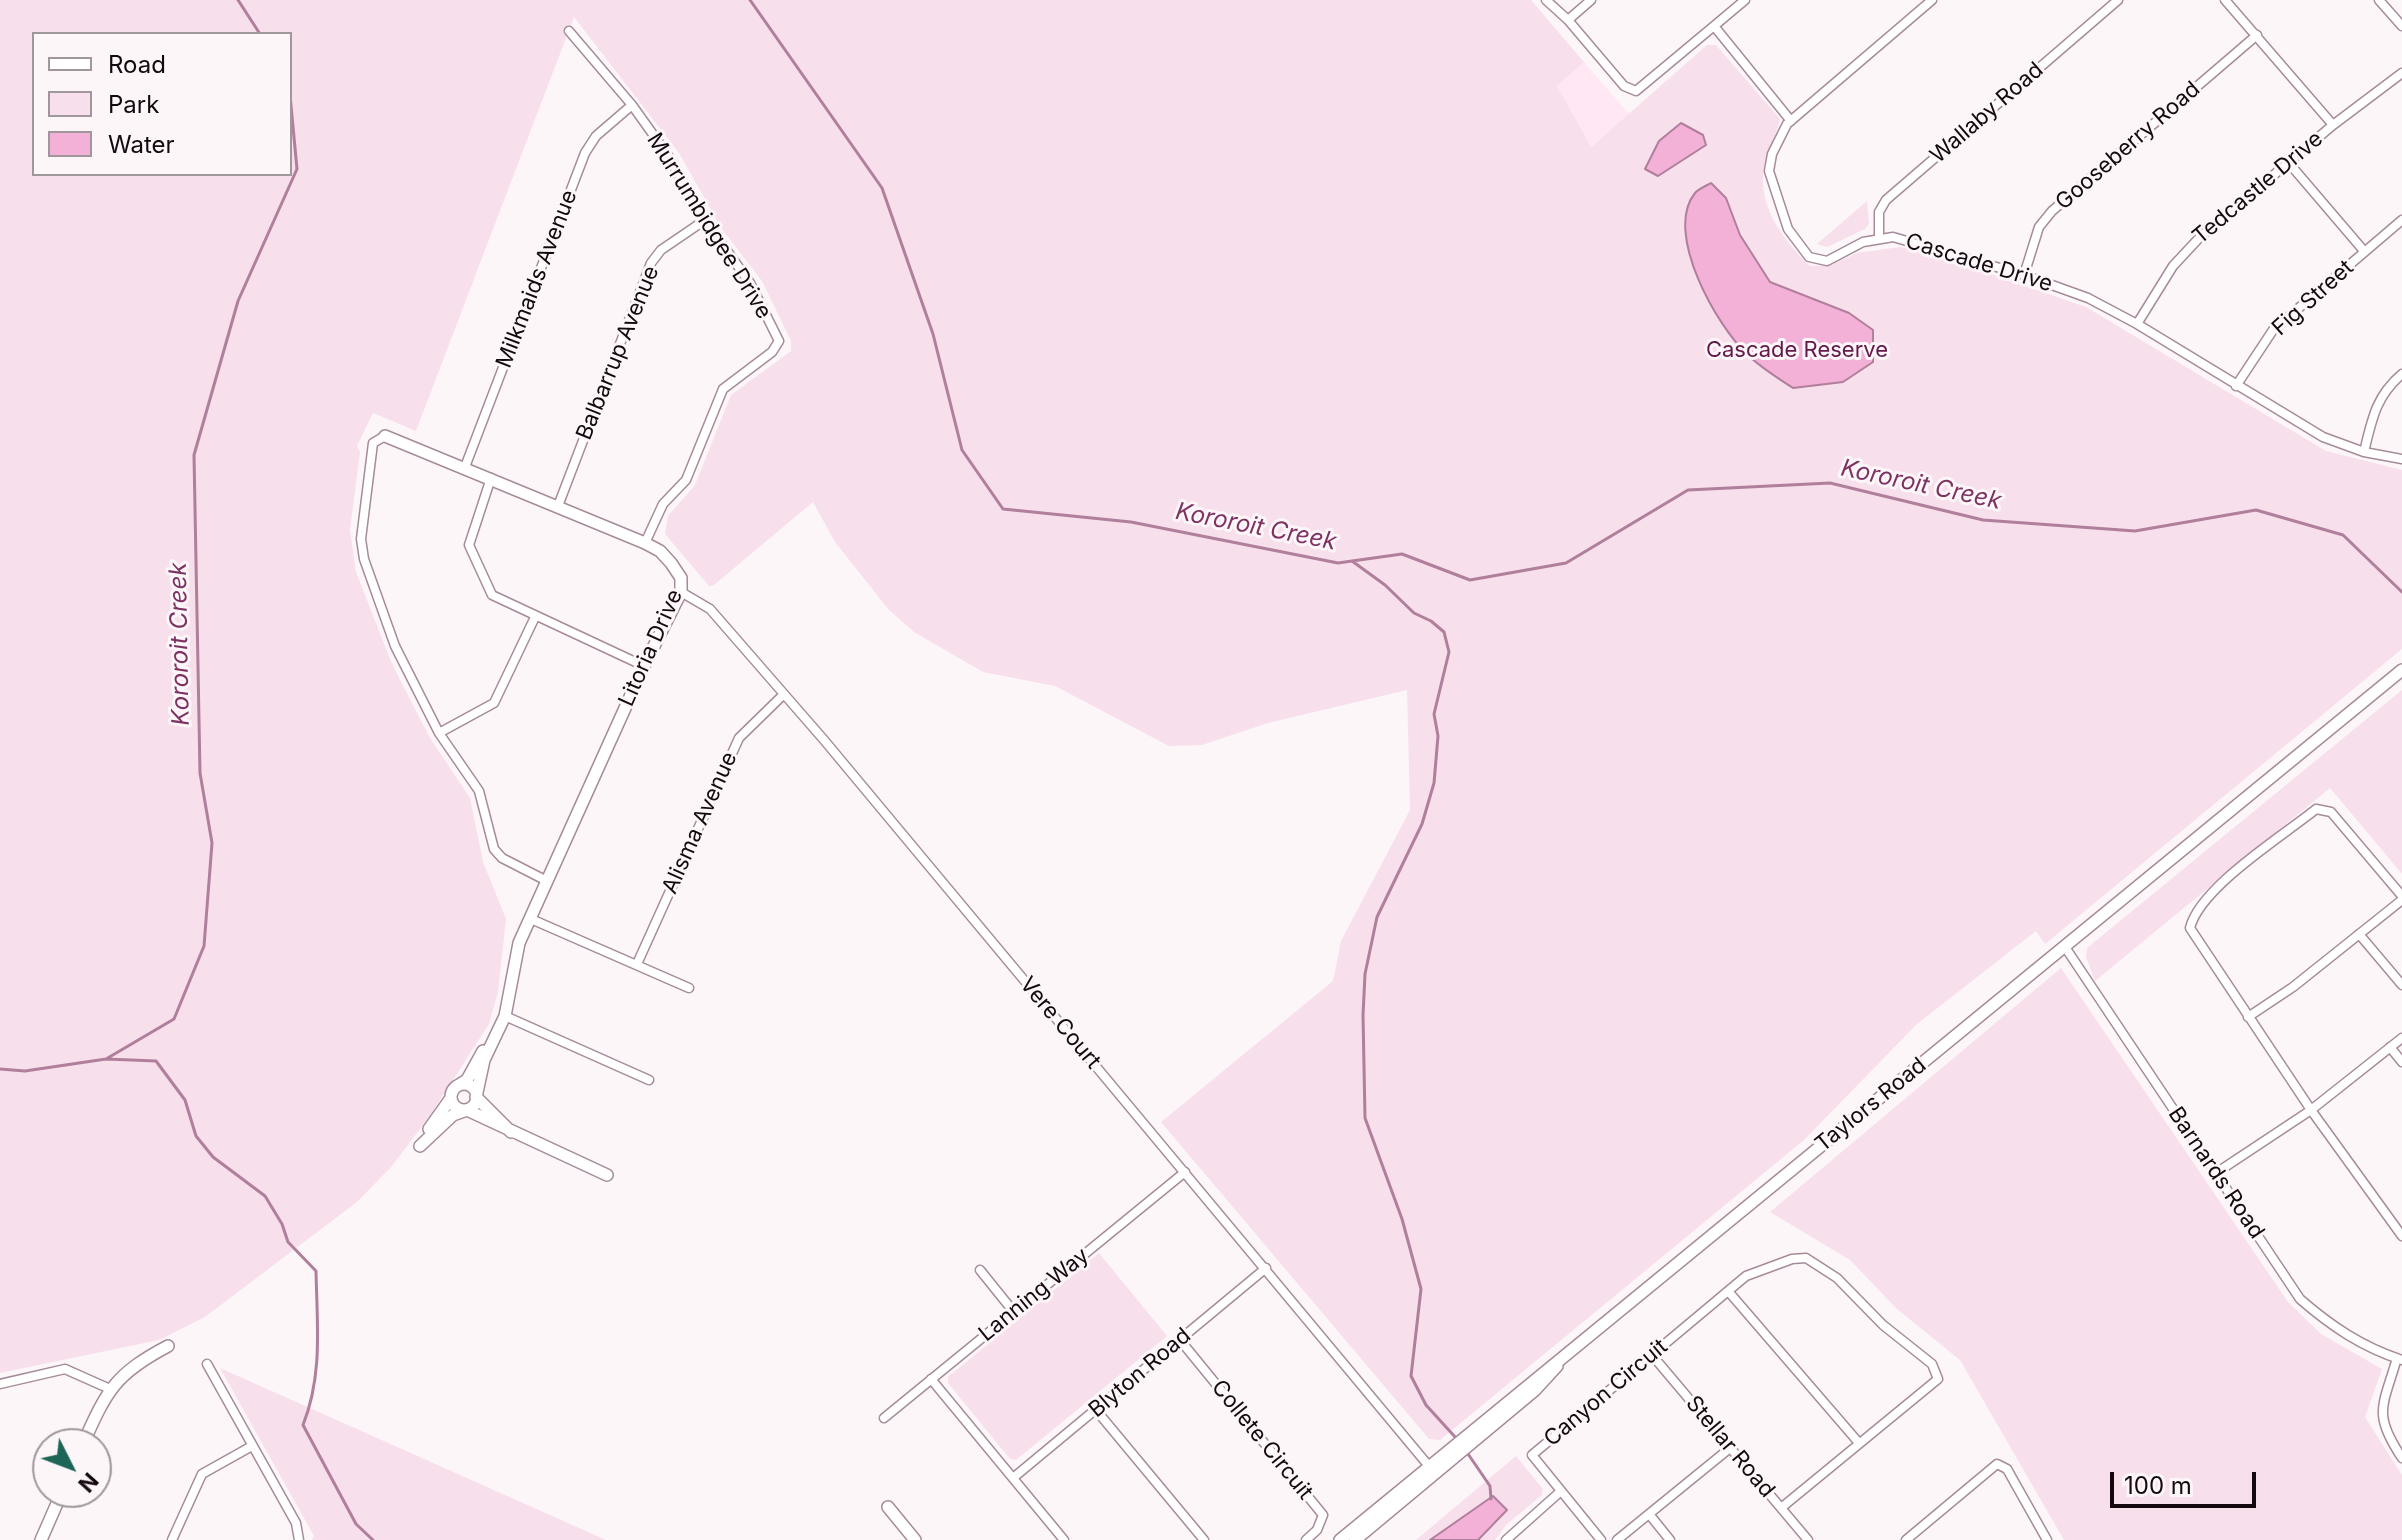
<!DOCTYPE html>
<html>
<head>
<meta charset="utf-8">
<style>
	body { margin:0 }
	#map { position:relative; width:2402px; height:1540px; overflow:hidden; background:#fcf6f9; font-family:Inter,sans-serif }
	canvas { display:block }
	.legend { position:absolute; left:32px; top:32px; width:260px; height:144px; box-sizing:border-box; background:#fcf6f9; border:2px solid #9f979b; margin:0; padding:10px 14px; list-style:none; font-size:24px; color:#13090f }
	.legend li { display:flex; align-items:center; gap:16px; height:40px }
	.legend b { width:40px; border:2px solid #9f979b }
	.north { position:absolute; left:32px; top:1428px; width:80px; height:80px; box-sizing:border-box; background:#fcf6f9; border:2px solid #9f979b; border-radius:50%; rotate:132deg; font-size:22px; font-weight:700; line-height:32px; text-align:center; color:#13090f }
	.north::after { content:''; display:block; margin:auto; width:28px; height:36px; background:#1f6557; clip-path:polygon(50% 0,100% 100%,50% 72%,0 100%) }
	.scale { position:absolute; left:2110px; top:1472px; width:146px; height:36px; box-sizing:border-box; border:4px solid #13090f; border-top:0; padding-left:10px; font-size:24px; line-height:28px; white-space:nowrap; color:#13090f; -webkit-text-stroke:6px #fcf6f9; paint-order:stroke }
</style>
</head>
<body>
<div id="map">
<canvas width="2402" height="1540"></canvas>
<ul class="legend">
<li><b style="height:10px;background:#fff"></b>Road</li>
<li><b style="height:22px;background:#f8dfec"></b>Park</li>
<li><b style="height:22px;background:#f3b1d7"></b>Water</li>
</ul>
<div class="north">N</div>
<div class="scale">100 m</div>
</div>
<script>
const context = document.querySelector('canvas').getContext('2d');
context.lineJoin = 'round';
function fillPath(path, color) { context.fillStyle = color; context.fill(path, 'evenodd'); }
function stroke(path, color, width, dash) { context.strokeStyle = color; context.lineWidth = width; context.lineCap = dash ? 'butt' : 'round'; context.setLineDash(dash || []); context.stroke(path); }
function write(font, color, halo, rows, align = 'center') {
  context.font = font + ' Inter,sans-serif'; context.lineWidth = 6; context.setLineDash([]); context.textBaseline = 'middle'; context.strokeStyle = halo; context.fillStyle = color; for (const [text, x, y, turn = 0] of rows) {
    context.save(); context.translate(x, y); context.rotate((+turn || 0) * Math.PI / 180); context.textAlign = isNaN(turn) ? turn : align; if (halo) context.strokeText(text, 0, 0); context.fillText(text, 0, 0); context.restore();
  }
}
const built = new Path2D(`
	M1584 62 1629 114 1590 147 1557 86Z`);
const green = new Path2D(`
	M0 0H1531L1584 62 1557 86 1591 147 1707 45H1716L1780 119C1777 135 1767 150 1764 167 1757 206 1784 241 1810 266L1831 265 1857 253 1900 247 1934 254 2086 307 2326 451 2402 470V649L2045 944 2036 931 1917 1024 1804 1140 1440 1440 1429 1439 1161 1122 1333 981 1341 941 1410 810 1407 690 1268 723 1202 745 1169 746 1055 686 983 672 914 632 889 610 835 542 813 502 714 585 709 586 665 534 668 516 695 485 731 395 791 351V341L762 281 722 229 679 153 574 17 416 431 373 413 357 446 360 452 350 530 356 572 392 664 430 738 470 798 483 862 506 919 498 992 489 1024 429 1117 391 1167 357 1202 205 1317 159 1340 0 1373ZM34 34H290V174H34Z
	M1867 201 1869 224 1865 229 1827 247 1817 244Z
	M2402 690V874L2330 788 2095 981 2086 957 2087 948Z
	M2061 968 2288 1302 2321 1334 2382 1369 2365 1417 2402 1475V1540H2064L1960 1360 1897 1309 1850 1260 1770 1212Z
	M1099 1253 1167 1336 1016 1460 1010 1459 948 1383V1377Z
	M220 1368 606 1540H312L314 1536Z
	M1516 1456 1543 1489 1542 1495 1506 1525 1495 1540H1416Z`);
const water = new Path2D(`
	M1681 123 1703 135 1706 145 1658 176 1645 169 1659 141Z
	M1711 183 1726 198 1740 235 1770 282 1849 313 1873 330V362L1843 382 1793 388C1778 378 1761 368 1748 355 1717 327 1663 232 1695 193 1698 189 1706 186 1711 183Z
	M1493 1496 1507 1510 1478 1540H1430Z`);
const stream = new Path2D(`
	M238 0 260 34
	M750 0 882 188 933 334 962 450 1003 509 1131 522 1338 563 1402 554 1470 580 1566 563 1688 490 1830 483 1983 520 2135 531 2256 510 2343 535 2402 592
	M1352 561 1385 585 1414 613 1431 621 1444 632 1449 652 1434 714 1438 736 1434 783 1422 824 1377 917 1365 974 1363 1015 1365 1118 1402 1219 1421 1289 1411 1376 1426 1405 1456 1438
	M106 1059 156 1061 185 1100 196 1136 213 1157 265 1196 282 1224 288 1242 316 1271C317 1324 323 1375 303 1425L356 1524 373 1540
	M0 1069 25 1071 106 1059 174 1019 204 946 212 843 200 773 194 455 238 301 297 169 290 95
	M1466 1451 1490 1486 1491 1499`);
const street = new Path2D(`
	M1546 0 1568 20 1591 0
	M1745 0 1714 26 1791 121
	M1932 0 1787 124 1772 154 1769 171 1788 229 1809 257 1827 261 1863 242 1893 237 2024 275 2088 298 2137 324 2323 437 2364 452 2402 459
	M2225 0 2333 125
	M2379 0 2402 26
	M1568 20 1624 86 1636 91 1714 26
	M569 31 632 105 667 154 705 220 750 283 779 341 772 352 723 389 686 480 663 504 645 543
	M2288 162 2364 251
	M1879 237V212L1886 200 2118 0
	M2024 275 2039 227 2052 211 2257 35
	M2137 324 2173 266 2200 237 2333 125 2402 73
	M2236 386 2273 330 2402 220
	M385 436 373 443 361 539 364 559 395 646 439 733 479 791 494 849 502 858 547 881
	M2364 452C2372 419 2376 396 2402 374
	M465 467 585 153 596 136 632 105
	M491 478 469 545 492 595 644 666
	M558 506 651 263 661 250 705 220
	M681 592 710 609 824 740 1428 1465
	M439 733 494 703 535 617
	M2402 896 2331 812 2316 809C2283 836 2200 887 2190 928L2311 1110 2402 1236
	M531 919 689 988
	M2359 934 2402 985
	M2065 947 2300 1299C2331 1326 2362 1347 2402 1360
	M637 964 739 738 783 695
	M505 1016 649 1080
	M2248 1017 2293 987 2402 900
	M2390 1047 2402 1062
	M2216 1173 2311 1110 2402 1038
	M980 1270 1013 1311
	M1728 1291 1859 1443
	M1180 1340 1323 1515 1317 1530 1306 1540
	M1652 1355 1808 1540
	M2397 1358C2383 1407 2372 1413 2402 1458
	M207 1364 296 1523 299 1540
	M931 1379 1064 1540
	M0 1384 65 1369 110 1389
	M1096 1410 1204 1540
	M884 1418 1185 1172
	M1013 1478 1266 1268
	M1649 1514 1670 1540
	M172 1540 202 1474 252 1446
	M1506 1540 1561 1491
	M1601 1540 1532 1455 1746 1276 1792 1259 1806 1258 1837 1278 1883 1325 1932 1364 1938 1379 1781 1508
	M1617 1540 1730 1448
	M1906 1540 1997 1464 2007 1469 2047 1540`);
const secondary = new Path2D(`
	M385 436 645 543 660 551 671 563 681 578V592L644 666 519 943 505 1016 484 1060 476 1097 511 1132
	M451 1097a13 13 0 1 1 26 0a13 13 0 1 1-26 0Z
	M459 1085 467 1080 483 1051
	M429 1129 451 1098
	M420 1146 453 1115 467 1110 607 1175
	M83 1444C107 1390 115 1374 168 1346
	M888 1507 915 1540
	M41 1540 62 1492
	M1340 1540 2402 670
	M1355 1540 1535 1390 1557 1366`);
const streetNames = [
	["Wallaby Road",1987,113,-41],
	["Gooseberry Road",2128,146,-41],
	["Tedcastle Drive",2258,188,-40],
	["Murrumbidgee Drive",709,226,58],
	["Cascade Drive",1979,263,17],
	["Milkmaids Avenue",537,279,-69],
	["Fig Street",2313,298,-42],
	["Balbarrup Avenue",618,353,-68],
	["Litoria Drive",651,648,-66],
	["Alisma Avenue",700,823,-66],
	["Vere Court",1060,1023,50],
	["Taylors Road",1871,1105,-39],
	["Barnards Road",2216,1173,56],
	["Lanning Way",1034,1295,-39],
	["Blyton Road",1140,1373,-40],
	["Canyon Circuit",1606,1393,-40],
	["Collete Circuit",1262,1440,51],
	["Stellar Road",1730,1447,50]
];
const parkNames = [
	["Cascade Reserve",1797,350]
];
const waterNames = [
	["Kororoit Creek",1921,485,12],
	["Kororoit Creek",1256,527,11],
	["Kororoit Creek",180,644,-91]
];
fillPath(built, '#ffe8f4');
fillPath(green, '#f8dfec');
fillPath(water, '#f3b1d7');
stroke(water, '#b07f9b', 2);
stroke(stream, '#b07f9b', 3);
stroke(street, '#a68b9a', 11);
stroke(secondary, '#a68b9a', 14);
stroke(street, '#fff', 8);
stroke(secondary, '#fff', 11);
write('22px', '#13090f', '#fcf6f9', streetNames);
write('22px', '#63184a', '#fcf6f9', parkNames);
write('italic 24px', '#7e3262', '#fcf6f9', waterNames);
</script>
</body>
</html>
